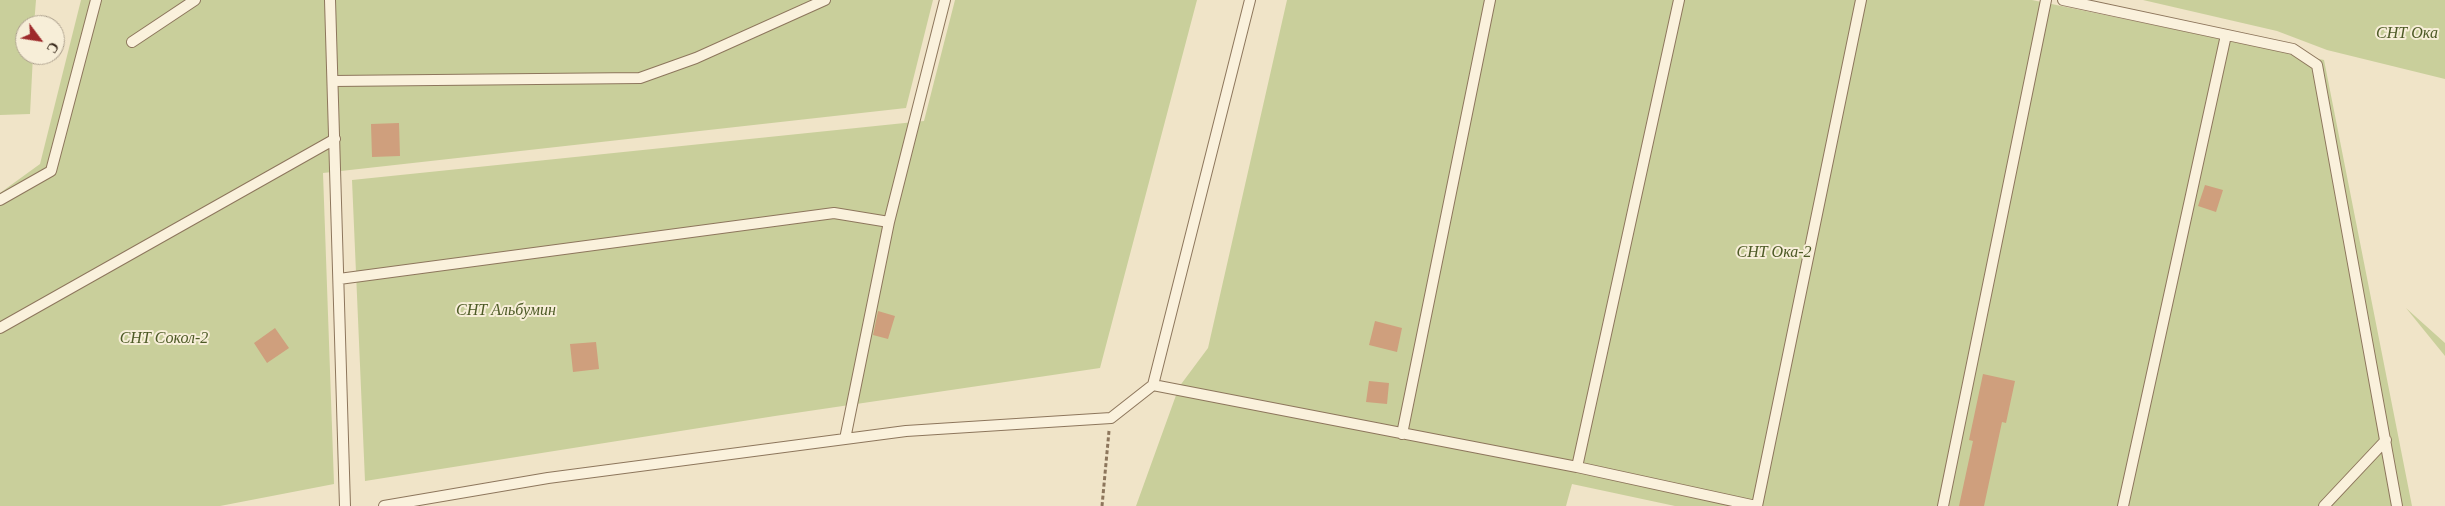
<!DOCTYPE html>
<html>
<head>
<meta charset="utf-8">
<style>
	body { margin:0 }
	#map { position:relative; width:2445px; height:506px; overflow:hidden; background:#f0e4c8; font-family:"Times New Roman",serif }
	canvas { display:block }
	.north { position:absolute; left:15px; top:15px; width:50px; height:50px; box-sizing:border-box; background:#f7eed8; border:1px solid #ada18e; border-radius:50%; rotate:121deg; font-size:14px; font-weight:700; line-height:20px; text-align:center; color:#3d2e20 }
	.north::after { content:''; display:block; margin:auto; width:18px; height:22px; background:#9e2a2b; clip-path:polygon(50% 0,100% 100%,50% 72%,0 100%) }
</style>
</head>
<body>
<div id="map">
<canvas width="2445" height="506"></canvas>
<div class="north">С</div>
</div>
<script>
const context = document.querySelector('canvas').getContext('2d');
context.lineJoin = 'round';
function fillPath(path, color) { context.fillStyle = color; context.fill(path, 'evenodd'); }
function stroke(path, color, width, dash) { context.strokeStyle = color; context.lineWidth = width; context.lineCap = dash ? 'butt' : 'round'; context.setLineDash(dash || []); context.stroke(path); }
function write(font, color, halo, rows, align = 'center') {
  context.font = font + ' "Times New Roman",serif'; context.lineWidth = 4; context.setLineDash([]); context.textBaseline = 'middle'; context.strokeStyle = halo; context.fillStyle = color; for (const [text, x, y, turn = 0] of rows) {
    context.save(); context.translate(x, y); context.rotate((+turn || 0) * Math.PI / 180); context.textAlign = isNaN(turn) ? turn : align; if (halo) context.strokeText(text, 0, 0); context.fillText(text, 0, 0); context.restore();
  }
}
const green = new Path2D(`
	M0 0H36L34 25H25V55H33L30 114 0 115Z
	M81 0H933L906 108 323 173 334 484 220 506H0V193L40 164Z
	M955 0H1197L1100 368 775 416 365 481 352 180 924 121Z
	M1287 0H2032L2324 60 2412 506H1675L1572 484 1566 506H1136L1179 387 1208 348Z
	M2143 0H2445V79L2327 50 2277 31Z
	M2406 308 2445 343V356Z`);
const building = new Path2D(`
	M399 123 400 156 372 157 371 124Z
	M2205 185 2223 190 2216 212 2198 206Z
	M878 311 895 316 888 339 873 335Z
	M1375 321 1402 328 1397 352 1369 345Z
	M275 328 289 348 267 363 254 343Z
	M596 342 599 369 573 372 570 344Z
	M1983 374 2015 381 2006 423 2002 422 1984 506H1959L1973 441 1969 440Z
	M1369 381 1389 383 1387 404 1366 402Z`);
const path = new Path2D(`
	M1102 506 1109 431`);
const lane = new Path2D(`
	M330 0 345 506
	M2063 0 2293 49 2317 65 2397 506
	M132 42 195 0
	M333 81 640 78 696 58 825 0
	M0 200 51 171 96 0
	M339 279 834 213 889 222
	M0 328 335 139
	M1153 385 1577 467 1756 506
	M1402 434 1490 0
	M845 439 889 222 945 0
	M1577 467 1679 0
	M384 506 548 478 906 431 1111 418 1153 385 1250 0
	M1757 506 1861 0
	M1943 506 2046 0
	M2123 506 2226 35
	M2324 506 2386 440`);
const parkNames = [
	["СНТ Ока",2407,34],
	["СНТ Ока-2",1774,253],
	["СНТ Альбумин",506,311],
	["СНТ Сокол-2",164,339]
];
fillPath(green, '#c9cf9b');
fillPath(building, '#cf9f7d');
stroke(lane, '#8d765c', 12);
stroke(path, '#8d765c', 3, [4, 2.5]);
stroke(lane, '#faf1dc', 10);
write('italic 16px', '#4d5a26', '#f7eed8', parkNames);
</script>
</body>
</html>
